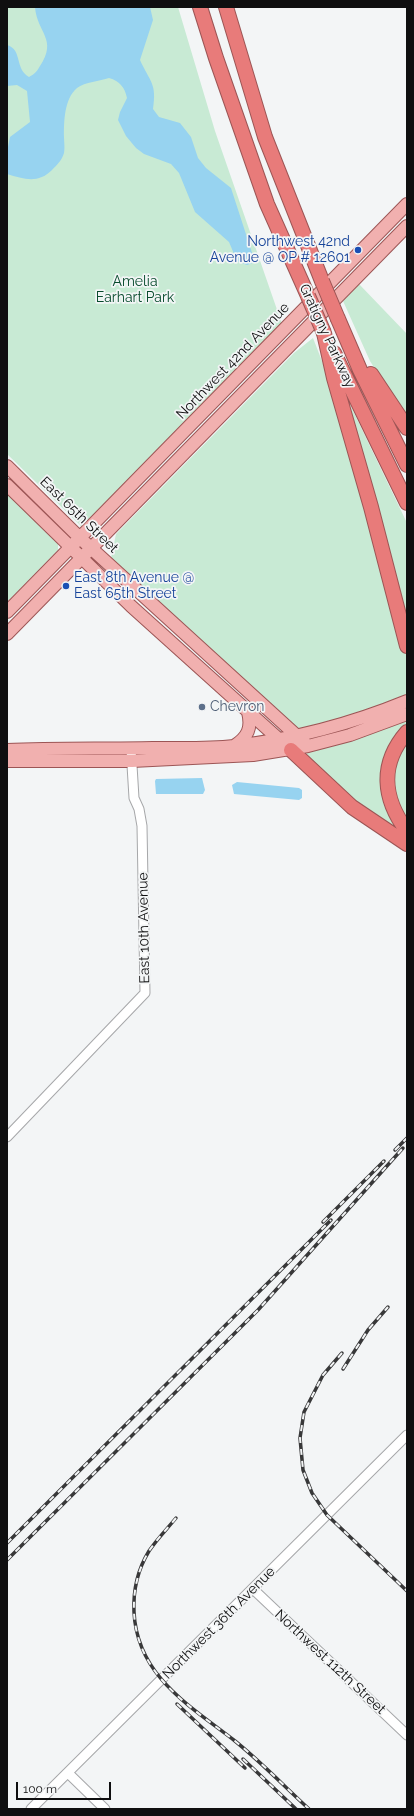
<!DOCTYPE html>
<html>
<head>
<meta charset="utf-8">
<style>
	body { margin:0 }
	#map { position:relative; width:414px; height:1816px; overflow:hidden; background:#f3f5f6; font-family:Raleway,sans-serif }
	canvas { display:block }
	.frame { position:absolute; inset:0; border:8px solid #0f0f10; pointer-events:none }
	.scale { position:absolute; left:16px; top:1782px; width:95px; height:18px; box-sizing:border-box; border:2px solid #0f0f10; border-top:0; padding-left:5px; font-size:12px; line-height:14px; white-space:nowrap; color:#0f0f10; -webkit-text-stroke:3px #f3f5f6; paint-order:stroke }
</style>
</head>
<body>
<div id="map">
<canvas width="414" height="1816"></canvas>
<div class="frame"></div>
<div class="scale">100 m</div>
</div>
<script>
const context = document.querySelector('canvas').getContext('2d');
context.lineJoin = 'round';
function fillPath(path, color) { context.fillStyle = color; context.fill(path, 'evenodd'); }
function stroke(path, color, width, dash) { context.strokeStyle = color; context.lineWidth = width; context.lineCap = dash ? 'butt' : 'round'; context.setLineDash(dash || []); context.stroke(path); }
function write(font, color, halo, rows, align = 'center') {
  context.font = font + ' Raleway,sans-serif'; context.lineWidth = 3.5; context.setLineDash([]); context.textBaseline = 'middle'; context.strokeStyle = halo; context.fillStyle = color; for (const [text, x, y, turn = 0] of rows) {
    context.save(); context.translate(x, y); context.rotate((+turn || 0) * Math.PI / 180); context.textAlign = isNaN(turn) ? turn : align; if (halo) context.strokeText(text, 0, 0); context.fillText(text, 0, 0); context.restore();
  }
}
const green = new Path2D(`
	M7 7H178L215 131 282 324 83 528 7 454Z
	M359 284 407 334V420L370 361 343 301Z
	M313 338 334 392 358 473 407 656V697L370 712 300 730 111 558 116 534 294 353Z
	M343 390 407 523V632Z
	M7 493 58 543V550L7 602Z
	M407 717V727L387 761 404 834 367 813 307 757V751Z
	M407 737V825L392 792 396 756Z`);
const water = new Path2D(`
	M35 7H150L153 20 140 60C150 82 157 83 153 109L159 117 180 123 191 137 198 158 206 168 231 188 255 262 247 265 237 261 229 242 195 212 179 173 171 164 144 154 136 148 126 136 118 120 120 112 127 98C125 88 120 81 109 78 100 81 85 82 77 88 64 99 64 122 64 137 64 142 65 148 64 153 62 160 57 165 52 170 38 184 24 179 7 174V152L10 137 30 122 27 91 17 85 7 86V45C23 50 14 68 29 77 35 74 37 71 40 66 58 39 37 33 35 7Z
	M202 778 205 790 203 794H156L155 781 156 779Z
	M237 782 299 788 302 790V798L299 800 234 794 232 785Z`);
const minor = new Path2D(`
	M7 1137 145 993 142 826 139 809 134 798 131 749
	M253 1589 407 1735
	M68 1773 105 1809
	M31 1809 407 1435`);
const major = new Path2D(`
	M7 466 80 538 308 746
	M7 485 131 606 282 742
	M7 612 407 204
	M7 634 407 226
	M234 746C248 737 252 728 248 712
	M7 750C55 748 104 749 153 748 180 748 207 749 234 746 295 739 351 724 407 701
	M7 761H132L253 755 308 746 350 735 407 714`);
const highway = new Path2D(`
	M200 7 216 58 267 204 308 296
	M226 7 265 137 322 281
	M338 319 360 370 407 465
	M324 333 334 378 371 507 407 646
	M334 353 407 503
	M371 374 407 428
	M407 732C379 764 383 799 407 831
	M291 750 352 807 407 844`);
const rail = new Path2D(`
	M395 1150 407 1138
	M323 1222 384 1161
	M342 1353 323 1375 304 1412 300 1438 303 1470 312 1493 327 1515 407 1591
	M343 1369 368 1330 388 1307
	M176 1518C167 1529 157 1539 149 1551 138 1569 133 1591 134 1612 137 1676 190 1706 235 1741 261 1762 284 1786 309 1809
	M7 1543 331 1220
	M7 1560 258 1310 403 1148
	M177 1704 245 1768
	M243 1759 296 1809`);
const highwayBridge = new Path2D(`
	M322 281 338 319
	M308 296 324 333`);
const markers = [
	[358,250,4,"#1a4fb4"],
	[66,586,4,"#1a4fb4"],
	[202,707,4,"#5c6f8a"]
];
const transitNames = [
	["Northwest 42nd",350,242],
	["Avenue @ OP # 12601",350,258],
	["East 8th Avenue @",74,578,"left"],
	["East 65th Street",74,594,"left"]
];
const parkNames = [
	["Amelia",135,282],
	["Earhart Park",135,298]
];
const streetNames = [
	["Gratigny Parkway",327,336,65],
	["Northwest 42nd Avenue",233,361,-46],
	["East 65th Street",79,515,44],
	["East 10th Avenue",144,928,-91],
	["Northwest 36th Avenue",219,1623,-45],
	["Northwest 112th Street",330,1662,43]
];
const serviceNames = [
	["Chevron",210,707]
];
fillPath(green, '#c8ead4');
fillPath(water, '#97d3f0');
stroke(minor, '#a6a7a9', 11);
stroke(major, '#9c5555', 14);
stroke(highway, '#9c5555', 16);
stroke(minor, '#fff', 9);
stroke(major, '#f1b0af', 12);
stroke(highway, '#e87b7a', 14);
stroke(rail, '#383839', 3.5);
stroke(rail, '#f3f5f6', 2, [6]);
stroke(highwayBridge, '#9c5555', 16, []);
stroke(highwayBridge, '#e87b7a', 14);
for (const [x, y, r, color] of markers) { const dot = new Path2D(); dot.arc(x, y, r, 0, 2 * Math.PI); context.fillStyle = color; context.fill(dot); stroke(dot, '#f3f5f6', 1.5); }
write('14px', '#164399', '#f3f5f6', transitNames, 'right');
write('14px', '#074b2c', '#f3f5f6', parkNames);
write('14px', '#0f0f10', '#f3f5f6', streetNames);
write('14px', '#4e5e75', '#f3f5f6', serviceNames, 'left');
</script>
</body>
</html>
